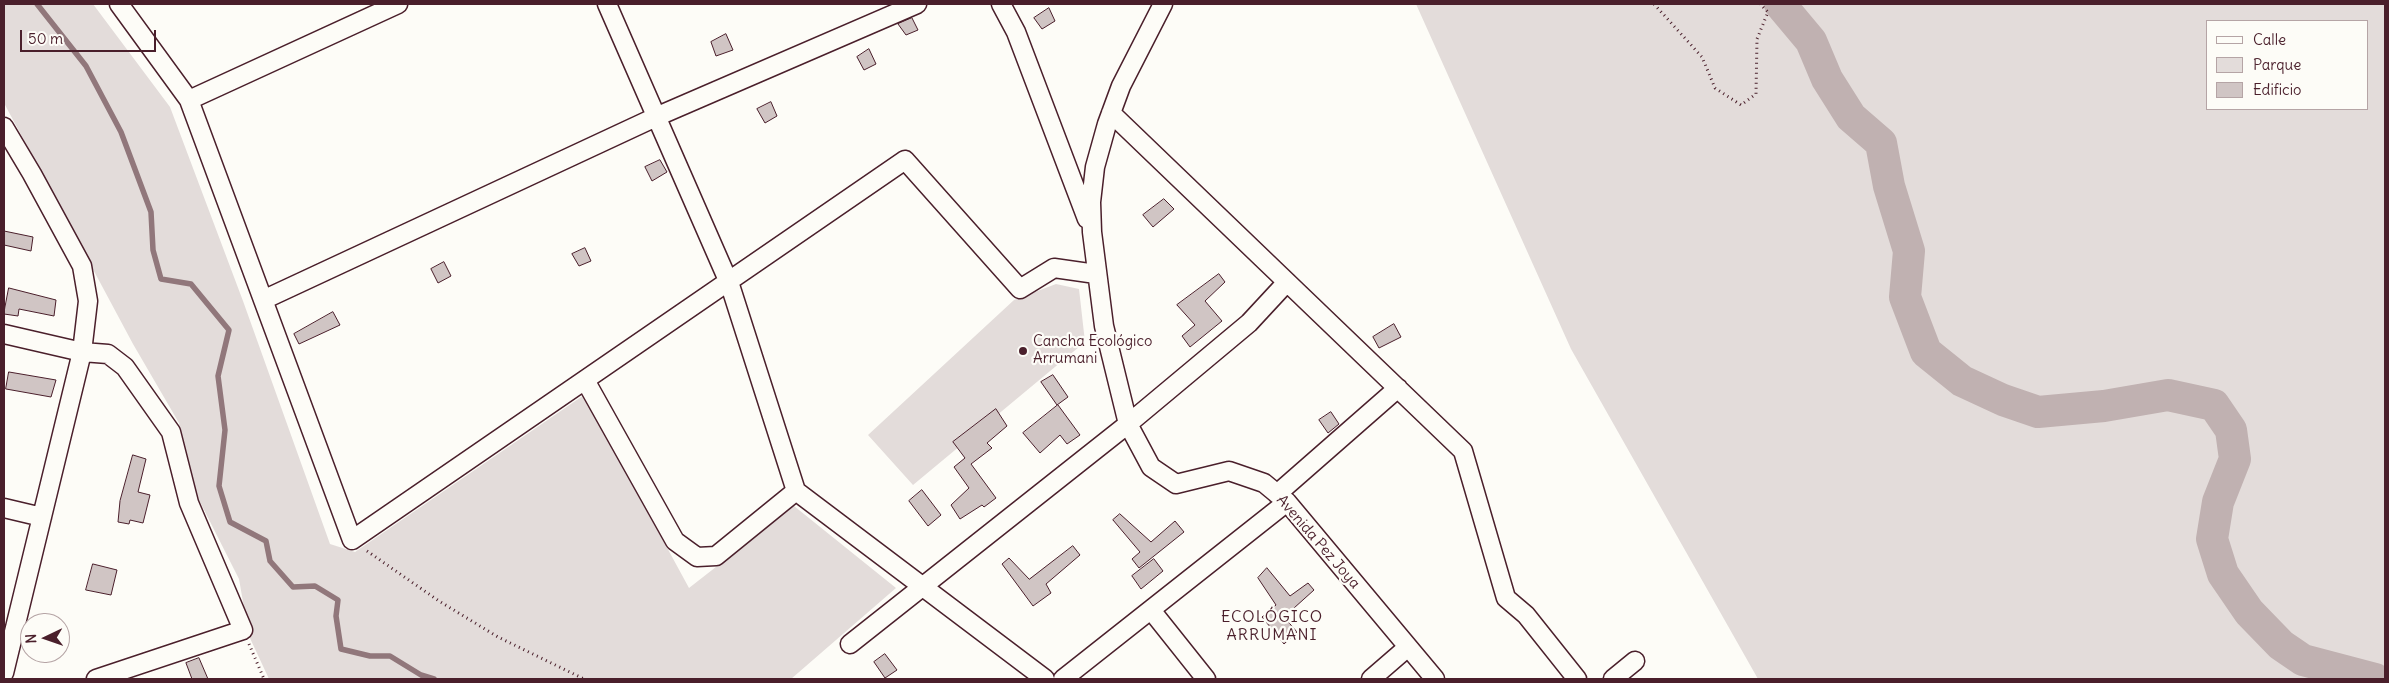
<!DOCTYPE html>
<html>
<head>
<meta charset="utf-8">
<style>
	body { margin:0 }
	#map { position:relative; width:2389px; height:683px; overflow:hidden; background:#fdfcf7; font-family:Delius,sans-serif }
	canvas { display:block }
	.frame { position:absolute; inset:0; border:5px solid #4a1f2b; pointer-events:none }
	.legend { position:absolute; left:2206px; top:20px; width:162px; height:90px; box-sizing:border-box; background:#fdfcf7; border:1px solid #b5a4a5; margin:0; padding:6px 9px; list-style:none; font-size:15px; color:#4a1f2b }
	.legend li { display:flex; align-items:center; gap:10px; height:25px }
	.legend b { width:25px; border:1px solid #b5a4a5 }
	.north { position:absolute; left:20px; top:613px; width:50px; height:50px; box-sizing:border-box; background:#fdfcf7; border:1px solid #b5a4a5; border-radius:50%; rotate:267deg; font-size:14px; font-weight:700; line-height:20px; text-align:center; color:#4a1f2b }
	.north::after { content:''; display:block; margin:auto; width:18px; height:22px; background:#4a1f2b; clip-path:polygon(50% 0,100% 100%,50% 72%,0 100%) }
	.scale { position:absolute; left:20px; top:30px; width:136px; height:22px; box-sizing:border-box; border:2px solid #4a1f2b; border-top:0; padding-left:6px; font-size:15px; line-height:18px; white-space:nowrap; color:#4a1f2b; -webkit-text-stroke:4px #fdfcf7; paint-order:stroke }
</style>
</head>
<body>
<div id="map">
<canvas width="2389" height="683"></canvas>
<div class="frame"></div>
<ul class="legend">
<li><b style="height:6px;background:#fdfcf7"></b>Calle</li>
<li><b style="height:14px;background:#e3dcda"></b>Parque</li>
<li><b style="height:14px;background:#d0c5c4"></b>Edificio</li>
</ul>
<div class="north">N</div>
<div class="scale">50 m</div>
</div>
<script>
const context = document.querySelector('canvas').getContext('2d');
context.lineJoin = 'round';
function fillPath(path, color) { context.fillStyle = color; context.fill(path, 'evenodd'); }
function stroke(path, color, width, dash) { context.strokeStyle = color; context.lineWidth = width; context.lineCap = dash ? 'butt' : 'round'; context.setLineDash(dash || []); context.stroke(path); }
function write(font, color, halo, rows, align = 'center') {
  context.font = font + ' Delius,sans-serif'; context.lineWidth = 4.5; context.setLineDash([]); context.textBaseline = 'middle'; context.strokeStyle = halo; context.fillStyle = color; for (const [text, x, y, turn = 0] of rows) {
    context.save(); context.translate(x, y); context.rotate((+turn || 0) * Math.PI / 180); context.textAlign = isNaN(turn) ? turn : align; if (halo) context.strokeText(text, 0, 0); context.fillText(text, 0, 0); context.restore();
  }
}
const green = new Path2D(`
	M4 4H93L170 107 243 301 330 544 355 552 584 395 689 588 794 506 896 588 791 679H269L249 636 239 579 195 492 179 423 133 344 4 103Z
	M1416 4H2385V679H1758L1571 349ZM2208 21H2368V109H2208Z
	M1056 284 1079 289 1085 342 913 485 868 435 1014 300Z`);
const stream = new Path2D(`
	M37 4 86 66 121 132 151 212 153 250 161 279 191 284 229 330 218 376 225 430 219 486 230 522 266 541 270 561 293 587 315 586 338 600 336 616 341 649 370 656H390L421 675 434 679`);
const river = new Path2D(`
	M1780 4 1811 41 1827 79 1851 117 1881 143 1889 186 1909 251 1905 297 1926 352 1962 381 2003 400 2038 412 2104 406 2168 395 2214 405 2231 430 2235 459 2218 502 2212 539 2223 574 2249 612 2281 645 2303 660 2375 679`);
const building = new Path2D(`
	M1049 8 1055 21 1042 29 1034 18Z
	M912 18 918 30 906 35 898 24Z
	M726 34 733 50 716 56 711 42Z
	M869 49 876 64 864 70 857 57Z
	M771 102 777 116 765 123 757 109Z
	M660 160 667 172 652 181 645 167Z
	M1164 199 1174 209 1153 227 1143 215Z
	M4 231 33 237 31 251 4 245Z
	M585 248 591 261 579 266 572 254Z
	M444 262 451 276 438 283 431 269Z
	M1219 274 1225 282 1205 301 1222 321 1190 347 1182 336 1195 325 1177 305Z
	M9 288 56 300 54 316 19 309 18 316 4 314Z
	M333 312 340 325 299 344 294 334Z
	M1394 324 1401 337 1379 348 1373 337Z
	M9 372 56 380 51 397 6 389Z
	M1053 375 1068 397 1057 405 1041 382Z
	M1058 405 1080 435 1067 444 1060 435 1040 453 1023 433Z
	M996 409 1007 426 987 443 992 448 971 464 996 498 984 507 982 505 960 519 951 505 969 488 954 467 965 458 953 442Z
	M1331 412 1339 424 1328 433 1319 420Z
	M133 455 146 459 138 492 150 495 143 523 130 520 129 524 118 522 120 501Z
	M922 490 941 515 928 526 909 501Z
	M1120 514 1151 542 1175 521 1184 532 1139 568 1132 559 1140 552 1113 520Z
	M1073 546 1080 555 1046 584 1051 593 1033 606 1002 564 1009 558 1029 579Z
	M1154 559 1163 571 1141 589 1132 576Z
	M93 564 117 570 111 595 86 590Z
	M1267 568 1290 596 1308 583 1314 590 1284 617 1297 632 1284 644 1262 617 1276 605 1258 578Z
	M885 654 897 670 885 678 874 662Z
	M199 658 208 679H192L186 663Z`);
const path = new Path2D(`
	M1654 4 1702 57 1715 88 1741 105 1756 94 1757 39 1768 12 1760 4
	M367 551 439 601 498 637 584 679
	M249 644 264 679`);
const minor = new Path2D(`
	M119 4 189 100 352 540 905 160 1020 289 1054 268 1096 274
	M607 4 730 285 796 491 1045 679
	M1001 4 1016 32 1087 219
	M1163 4 1121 86 1107 124 1095 167 1091 202 1092 232 1104 326 1128 424 1151 467 1176 484 1229 471 1264 483 1287 502 1435 679
	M189 100 398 4
	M1111 113 1463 451 1506 598 1526 615 1577 679
	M4 127 32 174 82 266 88 301 82 352 4 673
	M263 300 658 116 917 4
	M4 334 82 352 108 354 125 367 171 432 189 503 243 630 96 679
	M585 380 675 541 697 557 716 556 796 491
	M1277 494 1398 388
	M4 508 42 517
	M1151 610 1206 679
	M850 644 1128 424 1249 323 1287 282
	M1063 679 1287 502
	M1371 679 1408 647
	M1613 679 1635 661`);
const markers = [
	[1023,351,5,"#4a1f2b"]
];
const poiNames = [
	["Cancha Ecológico",1033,342],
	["Arrumani",1033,359]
];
const streetNames = [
	["Avenida Pez Joya",1318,542,49]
];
const neighbourhoodNames = [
	["ECOLÓGICO",1272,617],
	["ARRUMANI",1272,635]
];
fillPath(green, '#e3dcda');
stroke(stream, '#91777b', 5.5);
stroke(river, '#c0b1b1', 32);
fillPath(building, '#d0c5c4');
stroke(building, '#4a1f2b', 1);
stroke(minor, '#4a1f2b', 21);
stroke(path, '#4a1f2b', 3, [1, 4]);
stroke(minor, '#fdfcf7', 18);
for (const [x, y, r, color] of markers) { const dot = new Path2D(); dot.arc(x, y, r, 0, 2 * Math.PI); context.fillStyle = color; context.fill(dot); stroke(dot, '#fdfcf7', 2); }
write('15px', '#4a1f2b', '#fdfcf7', poiNames, 'left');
write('15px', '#4a1f2b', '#fdfcf7', streetNames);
context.letterSpacing = '1px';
write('16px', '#4a1f2b', '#fdfcf7', neighbourhoodNames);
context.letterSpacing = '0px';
</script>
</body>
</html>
